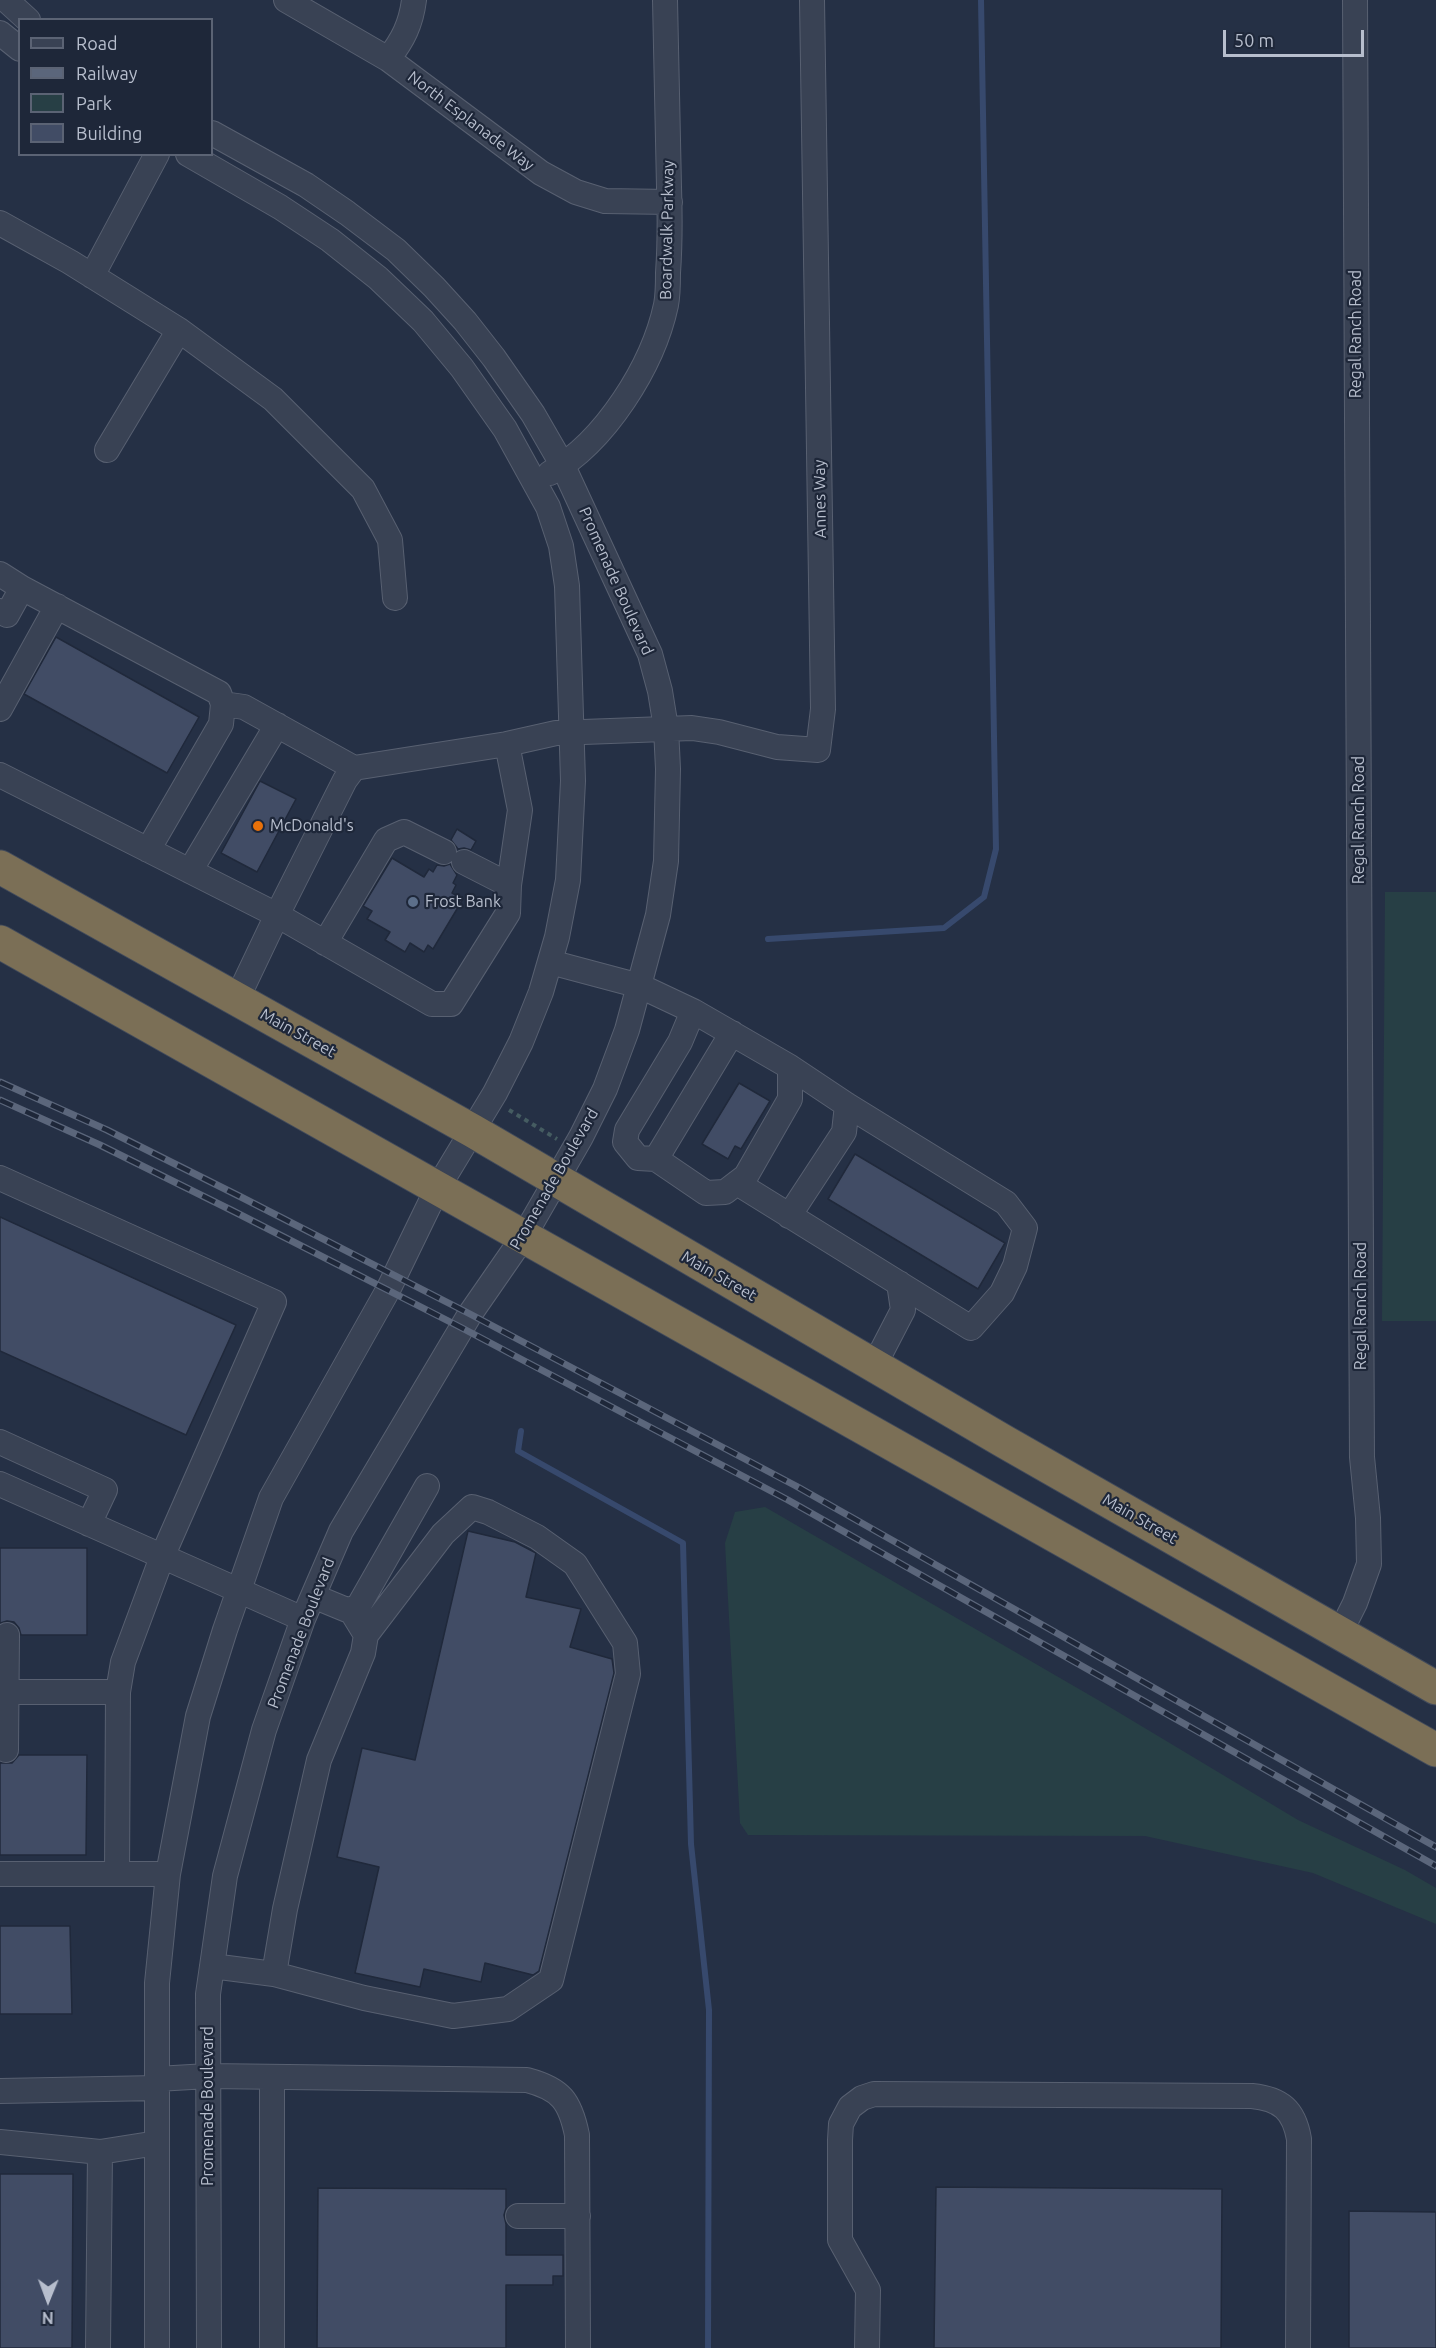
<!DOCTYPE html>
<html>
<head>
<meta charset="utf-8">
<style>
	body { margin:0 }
	#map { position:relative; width:1436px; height:2348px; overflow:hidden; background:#253045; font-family:Ubuntu,sans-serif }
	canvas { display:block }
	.legend { position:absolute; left:18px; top:18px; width:195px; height:138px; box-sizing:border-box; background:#1e2739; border:2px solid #5b6374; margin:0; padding:8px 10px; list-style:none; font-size:18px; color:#b7becd }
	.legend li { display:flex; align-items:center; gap:12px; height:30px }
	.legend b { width:30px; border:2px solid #5b6374 }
	.north { position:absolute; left:18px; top:2270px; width:60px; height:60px; -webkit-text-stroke:4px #1e2739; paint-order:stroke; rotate:181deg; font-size:16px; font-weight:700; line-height:24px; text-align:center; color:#b7becd }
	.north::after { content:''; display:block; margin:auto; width:21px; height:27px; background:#b7becd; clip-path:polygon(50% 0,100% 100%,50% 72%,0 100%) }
	.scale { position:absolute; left:1223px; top:30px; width:141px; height:27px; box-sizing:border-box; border:3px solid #b7becd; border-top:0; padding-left:8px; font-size:18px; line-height:21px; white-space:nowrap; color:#b7becd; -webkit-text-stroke:4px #1e2739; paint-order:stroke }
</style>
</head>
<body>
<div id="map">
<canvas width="1436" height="2348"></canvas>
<ul class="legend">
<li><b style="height:8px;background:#394254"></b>Road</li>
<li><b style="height:8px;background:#5b667b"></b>Railway</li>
<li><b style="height:16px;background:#273f45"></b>Park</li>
<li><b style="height:16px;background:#414c65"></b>Building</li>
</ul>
<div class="north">N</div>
<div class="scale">50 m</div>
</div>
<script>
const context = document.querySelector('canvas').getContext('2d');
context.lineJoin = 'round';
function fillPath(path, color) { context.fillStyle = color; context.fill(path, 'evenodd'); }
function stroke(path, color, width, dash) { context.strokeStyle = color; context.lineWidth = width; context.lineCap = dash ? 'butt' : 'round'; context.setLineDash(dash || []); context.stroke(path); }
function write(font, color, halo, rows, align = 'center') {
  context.font = font + ' Ubuntu,sans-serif'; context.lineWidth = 4.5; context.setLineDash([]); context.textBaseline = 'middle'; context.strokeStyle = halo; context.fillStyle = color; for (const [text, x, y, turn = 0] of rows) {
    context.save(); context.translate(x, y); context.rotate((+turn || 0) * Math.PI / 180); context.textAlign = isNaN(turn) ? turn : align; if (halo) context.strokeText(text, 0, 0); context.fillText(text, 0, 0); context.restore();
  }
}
const green = new Path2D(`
	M1385 892H1436V1321H1382Z
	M765 1507 1098 1700 1298 1820 1405 1870 1436 1888V1924L1313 1873 1145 1836 748 1835 740 1823 725 1543 735 1512Z`);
const stream = new Path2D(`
	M768 939 944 928 984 897 996 849 981 0
	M521 1431 518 1451 683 1543 691 1844 709 2010 708 2348`);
const building = new Path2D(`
	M56 637 199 717 167 773 24 694Z
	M260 781 296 799 257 872 221 853Z
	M457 829 476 841 471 850 464 848 458 849 451 840Z
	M392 858 424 877 429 869 433 872 437 865 444 866 450 864 457 875 453 883 456 885 452 893 463 899 433 949 428 945 424 952 410 943 405 952 385 940 390 932 367 919 372 911 363 906Z
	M739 1083 770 1101 741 1149 735 1146 728 1159 702 1144Z
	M855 1154 1005 1243 978 1289 828 1199Z
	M0 1217 236 1325 186 1435 0 1351Z
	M468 1531 515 1542 536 1553 526 1597 581 1609 570 1647 612 1659 614 1673 539 1971 533 1975 485 1963 481 1982 424 1969 420 1987 355 1973 379 1867 337 1857 362 1748 415 1760Z
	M0 1548H87V1635H21L19 1628 14 1622 7 1621 0 1623Z
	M19 1755H87L86 1855H0V1763H12Z
	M0 1926H70L72 2014H0Z
	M0 2174H73L72 2348H0Z
	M936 2187 1222 2189 1221 2348H934Z
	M318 2188 506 2189V2208L504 2215 506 2224V2255H563V2276H553V2285H506V2348H317Z
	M1349 2211 1436 2212V2348H1349Z`);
const path = new Path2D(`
	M509 1110 557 1139`);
const minor = new Path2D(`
	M6 0 28 20
	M286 0 388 59 541 173 576 192 605 201 670 202
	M0 33 20 49
	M388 59C403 40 411 24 414 0
	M0 223 70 262 179 330 273 399 363 489 390 540 395 598
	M92 276 157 154
	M107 450 179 330
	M550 473C605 442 653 366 666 305 668 295 668 284 668 273 670 244 670 216 669 187 668 124 666 62 665 0
	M0 574 22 588
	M0 611 7 615 22 588 219 693 223 704 221 724 148 850
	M223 704 244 707 354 768 507 744
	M0 709 57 606
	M0 775 277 915 345 780 354 768
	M464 862 509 885
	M190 871 277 725
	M325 943 386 840 404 832 444 852
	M550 962 640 986 693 1011 790 1067 847 1105 1006 1203 1025 1228 1015 1266 1002 1293 971 1328 737 1183
	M237 999 277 915 432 1004H451L508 913 509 885 520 810 507 744 556 733 692 728 719 732 777 747 818 750 823 709 812 0
	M693 1011 680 1042 627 1130 625 1142 638 1158 656 1159 706 1193 725 1192 746 1176 790 1099V1067
	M656 1159 732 1033
	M0 1178 274 1302 162 1557 123 1662 118 1692 117 1874
	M789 1216 844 1132 847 1105
	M874 1366 903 1310 899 1283
	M0 1442 105 1490 89 1524
	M0 1484 303 1619
	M313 1596 347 1610 358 1607 427 1486
	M1340 1633 1355 1603 1369 1564 1368 1518 1362 1457 1355 0
	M7 1692H118
	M6 1750 7 1635
	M0 1874H168
	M212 1966 274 1974 364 1998 453 2016 508 2009 551 1980 628 1674 625 1643 575 1564 537 1537 488 1512 472 1507 443 1534 366 1635
	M274 1974 285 1909 319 1760 363 1653 366 1635 350 1609
	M157 2079 208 2076 527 2080C561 2089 570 2101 577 2135L578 2348
	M0 2091 157 2088
	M0 2142 100 2152 157 2143
	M518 2216H578
	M98 2348 100 2152
	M157 2348V1983L168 1874 198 1716 225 1630 271 1498 388 1290 437 1189 495 1093 521 1042 541 992 557 937 568 880 573 781 567 586 561 546 548 507 505 429 462 368 423 321 378 278 330 240 280 207 188 154
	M209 2348 208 1994 225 1876 264 1730 303 1619 341 1531 470 1314 524 1236 581 1137 605 1089 627 1030 658 915 666 861 668 769 666 728 660 691 650 654 563 466 533 414 494 358 465 321 434 287 396 250 347 213 306 185 212 133
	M272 2348V2077
	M867 2348 868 2290 840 2240V2140L841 2124 850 2107 862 2098 874 2094 1252 2096C1281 2099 1294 2110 1299 2139L1298 2348`);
const highway = new Path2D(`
	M0 867 473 1131 1005 1442 1436 1688
	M0 942 1436 1750`);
const rail = new Path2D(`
	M0 1082 107 1130 241 1197 470 1314 796 1486 1436 1847
	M0 1100 100 1145 233 1211 462 1328 788 1500 1436 1866`);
const markers = [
	[258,826,6,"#e8710a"],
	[413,902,6,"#5c6f8a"]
];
const streetNames = [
	["North Esplanade Way",471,121,37],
	["Boardwalk Parkway",667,230,-89],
	["Regal Ranch Road",1356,334,-90],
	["Annes Way",820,499,-91],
	["Promenade Boulevard",616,581,66],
	["Regal Ranch Road",1359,820,-90],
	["Main Street",298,1033,29],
	["Promenade Boulevard",554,1179,-60],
	["Main Street",719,1276,30],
	["Regal Ranch Road",1361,1306,-90],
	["Main Street",1140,1519,30],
	["Promenade Boulevard",301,1633,-69],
	["Promenade Boulevard",208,2106,-90]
];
const poiNames = [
	["McDonald's",270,826],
	["Frost Bank",425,902]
];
fillPath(green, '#273f45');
stroke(stream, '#37496d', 6);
fillPath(building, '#414c65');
stroke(building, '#20293b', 1.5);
stroke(minor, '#586071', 26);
stroke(highway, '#414a5b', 35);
stroke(path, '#455c61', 4, [4.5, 4.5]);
stroke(minor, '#394254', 24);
stroke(highway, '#7b6f56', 33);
stroke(rail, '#5b667b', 7);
stroke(rail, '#1e2739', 4.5, [14]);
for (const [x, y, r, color] of markers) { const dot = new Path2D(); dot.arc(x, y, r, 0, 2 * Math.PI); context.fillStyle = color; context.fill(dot); stroke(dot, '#1e2739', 2); }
write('16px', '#b7becd', '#1e2739', streetNames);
write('16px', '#b7becd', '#1e2739', poiNames, 'left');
</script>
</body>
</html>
